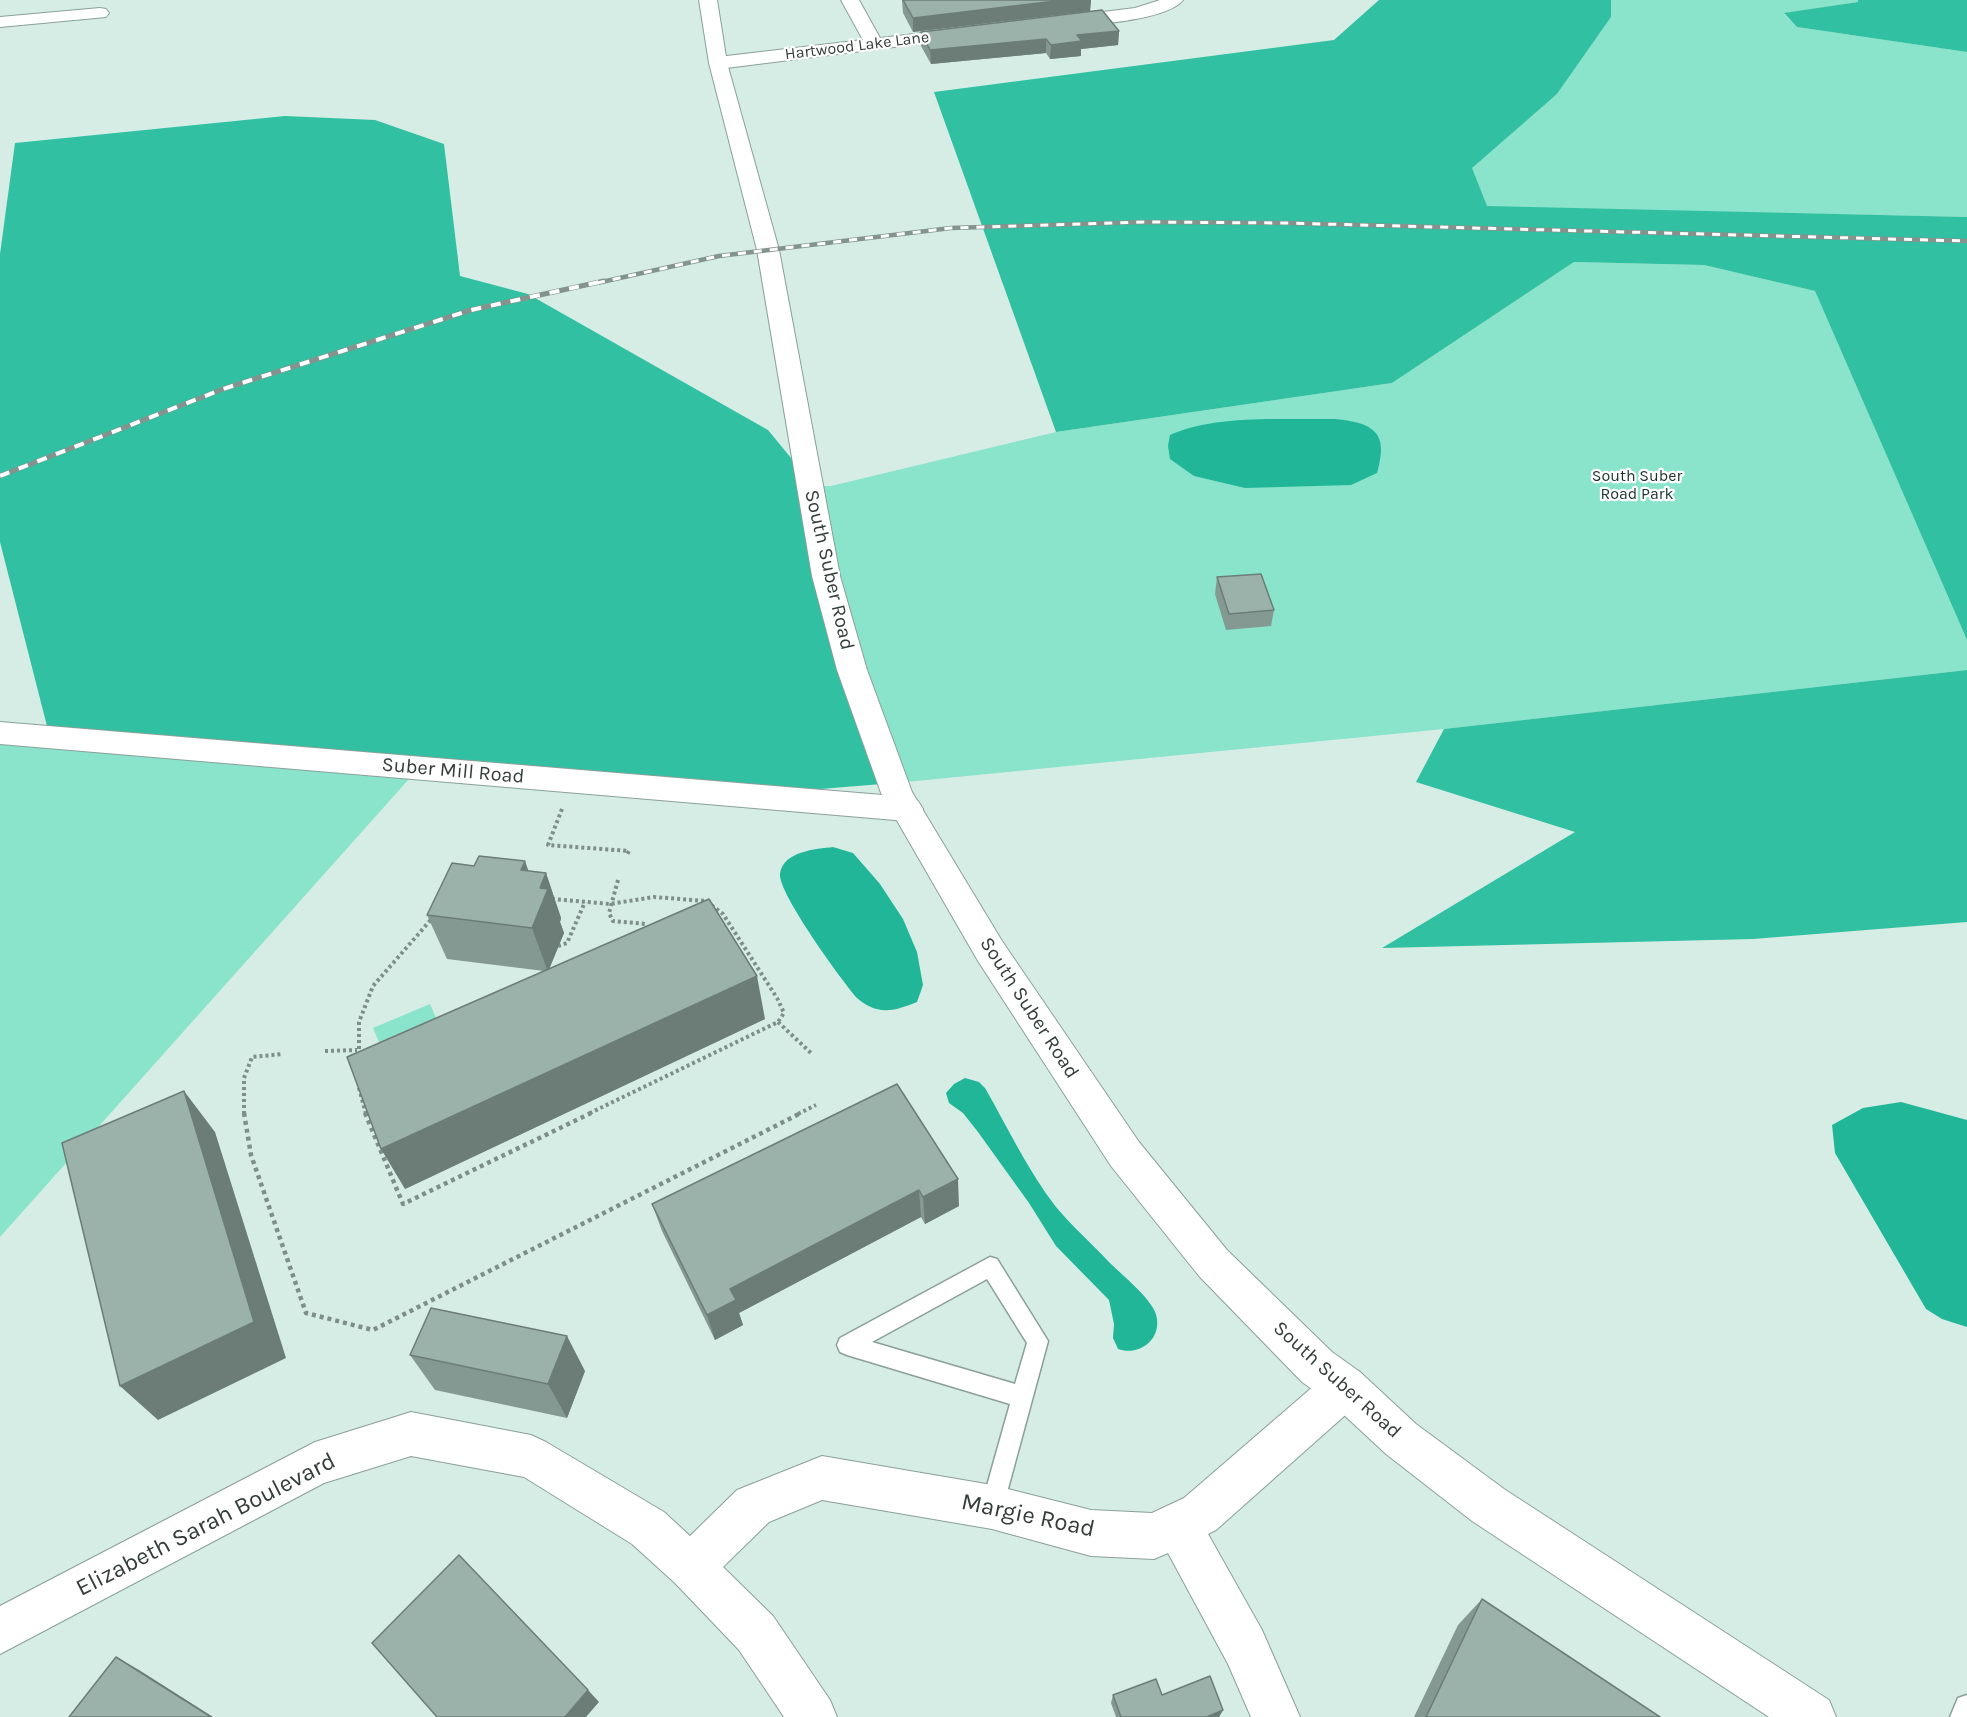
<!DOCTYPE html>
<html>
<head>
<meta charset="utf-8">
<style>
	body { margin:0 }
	canvas { display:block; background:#d5ede5 }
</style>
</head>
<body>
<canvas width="1967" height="1717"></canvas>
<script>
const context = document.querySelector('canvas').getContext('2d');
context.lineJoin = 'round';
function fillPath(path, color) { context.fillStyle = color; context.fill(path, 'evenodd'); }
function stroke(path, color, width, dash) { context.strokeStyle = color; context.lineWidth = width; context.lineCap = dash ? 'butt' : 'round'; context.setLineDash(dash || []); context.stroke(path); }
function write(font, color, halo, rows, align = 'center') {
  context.font = font + ' Karla,sans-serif'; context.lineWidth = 4.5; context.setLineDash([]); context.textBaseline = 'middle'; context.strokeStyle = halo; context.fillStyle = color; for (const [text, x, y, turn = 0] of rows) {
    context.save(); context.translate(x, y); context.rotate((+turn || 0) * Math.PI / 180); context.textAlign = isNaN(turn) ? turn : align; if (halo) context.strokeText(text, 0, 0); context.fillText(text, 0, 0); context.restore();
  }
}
const green = new Path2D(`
	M1611 0H1858V2L1784 14 1797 27 1967 52V217L1487 207 1471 168 1557 94 1611 17Z
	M1574 262 1704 265 1815 291 1967 640V670L1444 729 906 782 857 665 814 486H831L1056 432 1392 383Z
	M0 728 426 760 0 1237Z
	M430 1004 447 1043 390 1068 373 1028Z`);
const forest = new Path2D(`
	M1379 0H1611V17L1557 94 1472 168 1487 206 1967 217V640L1815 291 1704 265 1574 262 1392 383 1056 432 934 92 1334 40Z
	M1858 0H1967V52L1797 27 1784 13 1858 2Z
	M285 116 375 120 444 144 460 276 528 294 768 430 814 486 857 665 906 782 796 791 48 730 0 542V254L15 143Z
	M1967 670V922L1753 939 1382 948 1575 832 1416 782 1444 729Z`);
const water = new Path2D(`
	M1335 419C1374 423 1389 432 1377 473L1351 485 1245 488 1194 476 1170 459 1168 446 1170 435C1216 414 1285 420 1335 419Z
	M833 847 853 853 880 884 903 919 917 952 923 985 917 1002C904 1007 890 1013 877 1009 871 1008 861 1002 857 998 842 981 778 893 780 874 783 851 816 849 833 847Z
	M965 1078 979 1082 985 1088C1008 1128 1028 1171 1056 1207 1072 1226 1091 1243 1107 1260 1120 1274 1156 1301 1157 1319 1160 1342 1137 1356 1118 1349L1113 1338 1114 1324 1109 1300 1056 1246 1029 1203 978 1132 963 1113 949 1103 946 1093 954 1084Z
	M1901 1102 1967 1120V1327L1942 1319 1926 1309 1835 1153 1832 1125 1863 1108Z`);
const pathFar1 = new Path2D(`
	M562 809 548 845 629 851 626 856
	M618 880 609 913 613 921 646 924
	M558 946 567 943 585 902
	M778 1022 811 1053
	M325 1051 357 1050
	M244 1114V1078L252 1057 283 1054
	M366 1114 359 1088V1022L373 986 463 883 471 881 518 896 610 904 654 897 706 901 723 914 777 998 784 1013 778 1022 588 1114
	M798 1114 816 1105`);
const path = new Path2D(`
	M244 1113 251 1155 306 1313 373 1330 801 1113
	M365 1113 403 1204 591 1113`);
const lane = new Path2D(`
	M990 1257 997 1259 1048 1341 1003 1507 1000 1515 992 1518 984 1515 981 1507 1010 1404 847 1355 840 1352 837 1345 840 1338ZM987 1279 1027 1343 1015 1384 872 1342Z
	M1967 1695V1717H1950L1958 1698Z`);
const street = new Path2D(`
	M841 0H859L880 38 966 28 972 29 975 33 972 37 966 38 718 69 711 67 709 63 711 59 718 57 863 40Z
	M1160 0H1183C1167 21 1088 25 1062 27L1056 26 1053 22 1056 18 1062 17 1135 8Z
	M100 8 106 9 109 13 106 17 0 27V17Z
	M0 722 907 797 918 801 923 809 918 817 907 821 0 744Z
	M1345 1366 1360 1372 1366 1387 1360 1402 1216 1530 1208 1534 1262 1630 1300 1717H1251L1228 1664 1168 1553 1154 1559 1091 1556 992 1529 822 1500 769 1522 723 1567 773 1616 830 1700 837 1717H784L739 1650 675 1583 632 1544 524 1477 411 1456 324 1483 0 1654V1606L315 1442 411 1412 531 1435 546 1442 664 1512 690 1536 737 1490 822 1456 992 1485 1091 1510 1152 1513 1184 1498 1330 1372Z`);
const secondary = new Path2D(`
	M699 0H717L727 63 779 250 840 576 867 670 912 792 1002 941 1139 1142 1227 1250 1332 1352 1360 1372 1416 1424 1504 1489 1829 1700 1836 1717H1769L1472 1521 1386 1454 1330 1402 1302 1382 1199 1276 1111 1166 978 961 881 793 837 670 812 576 757 250 709 63Z`);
const railFar1 = new Path2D(`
	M597 283 719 256 951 228 1144 222 1285 223 1967 241`);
const rail = new Path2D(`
	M0 476 223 389 471 310 604 281`);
const wall = new Path2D(`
	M902 0H1091L1090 11 913 32 903 13Z
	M1119 31 1118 45 1081 49V56L1050 59 1046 53 931 64 921 46V32Z
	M1217 577 1274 610 1271 626 1226 630 1215 594Z
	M474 866 546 873 561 918 560 922 564 933 549 969 765 1019 405 1189 544 971 447 959 427 915Z
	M897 1084 959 1206 925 1224 921 1217 739 1313 743 1325 715 1340 662 1231 652 1204Z
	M410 1355 585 1371 567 1418 435 1390Z
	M1482 1599 1660 1717H1414L1458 1625Z
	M1113 1695H1162L1223 1710 1219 1717H1116L1111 1703Z`);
const shadedWall = new Path2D(`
	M1064 0H1091L1090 11 913 32V18Z
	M1119 31 1118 45 1081 49V56L1050 59 1051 45 1077 35Z
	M1046 39V53L931 64 930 50Z
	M525 861 541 906 540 888 546 873 561 918 560 922 564 933 548 972 532 928 521 870Z
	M757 976 765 1019 405 1189 381 1149Z
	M184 1091 215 1132 286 1358 158 1420 120 1386Z
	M958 1179 959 1206 925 1224 923 1197Z
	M919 1190 921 1217 739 1313 743 1325 715 1340 707 1315 730 1289Z
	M567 1336 585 1371 567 1418 548 1384Z
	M116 1657 139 1670 213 1717H211Z
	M588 1690 599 1702 586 1717H565Z
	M1223 1710 1219 1717H1207Z`);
const building = new Path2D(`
	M903 0H1064L913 18Z
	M1102 10 1119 31 1077 35 1082 41 1051 45 1046 39 930 50 921 32Z
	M1261 574 1274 610 1229 614 1217 577Z
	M479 856 525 861 521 870 546 873 540 888 548 889 532 928 427 915 452 863 474 866Z
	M709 899 757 976 381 1149 347 1057Z
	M897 1084 958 1179 923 1197 919 1190 730 1289 736 1300 707 1315 652 1204Z
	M184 1091 254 1322 120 1386 62 1143Z
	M431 1308 567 1336 548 1384 410 1355Z
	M459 1555 588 1690 565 1717H437L372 1643Z
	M1482 1599 1660 1717H1426Z
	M116 1657 211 1717H69Z
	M1210 1676 1223 1710 1207 1717H1121L1113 1695 1156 1679 1162 1695Z`);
const farStreetnames = [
	["Hartwood Lake Lane",857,46,-7]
];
const farParknames = [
	["South Suber",1637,476],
	["Road Park",1637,494]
];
const streetNames = [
	["South Suber Road",829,570,77],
	["Suber Mill Road",453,771,5],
	["South Suber Road",1029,1008,57],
	["South Suber Road",1337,1380,42]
];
const nearStreetnames = [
	["Margie Road",1028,1516,12],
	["Elizabeth Sarah Boulevard",206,1525,-27]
];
fillPath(green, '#8ae3cb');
fillPath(forest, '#31c0a1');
fillPath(water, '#21b698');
stroke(lane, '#8aa099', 3);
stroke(street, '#8aa099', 2);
stroke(secondary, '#8aa099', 2);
stroke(pathFar1, '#7e8e89', 4, [3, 3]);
stroke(path, '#7e8e89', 4.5, [4, 4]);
fillPath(lane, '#fff');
fillPath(street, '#fff');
fillPath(secondary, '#fff');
stroke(railFar1, '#83948f', 4.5);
stroke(rail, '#83948f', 5);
stroke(railFar1, '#fff', 3, [8]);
stroke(rail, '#fff', 4, [10]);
fillPath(wall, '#859993');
fillPath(shadedWall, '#6c7d78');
fillPath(building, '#9bb2ab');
stroke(building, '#6c7d78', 1.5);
write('16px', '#333d3a', '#fff', farStreetnames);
write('16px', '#1c332c', '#fff', farParknames);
write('20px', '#333d3a', '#fff', streetNames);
write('24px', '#333d3a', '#fff', nearStreetnames);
</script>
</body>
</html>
